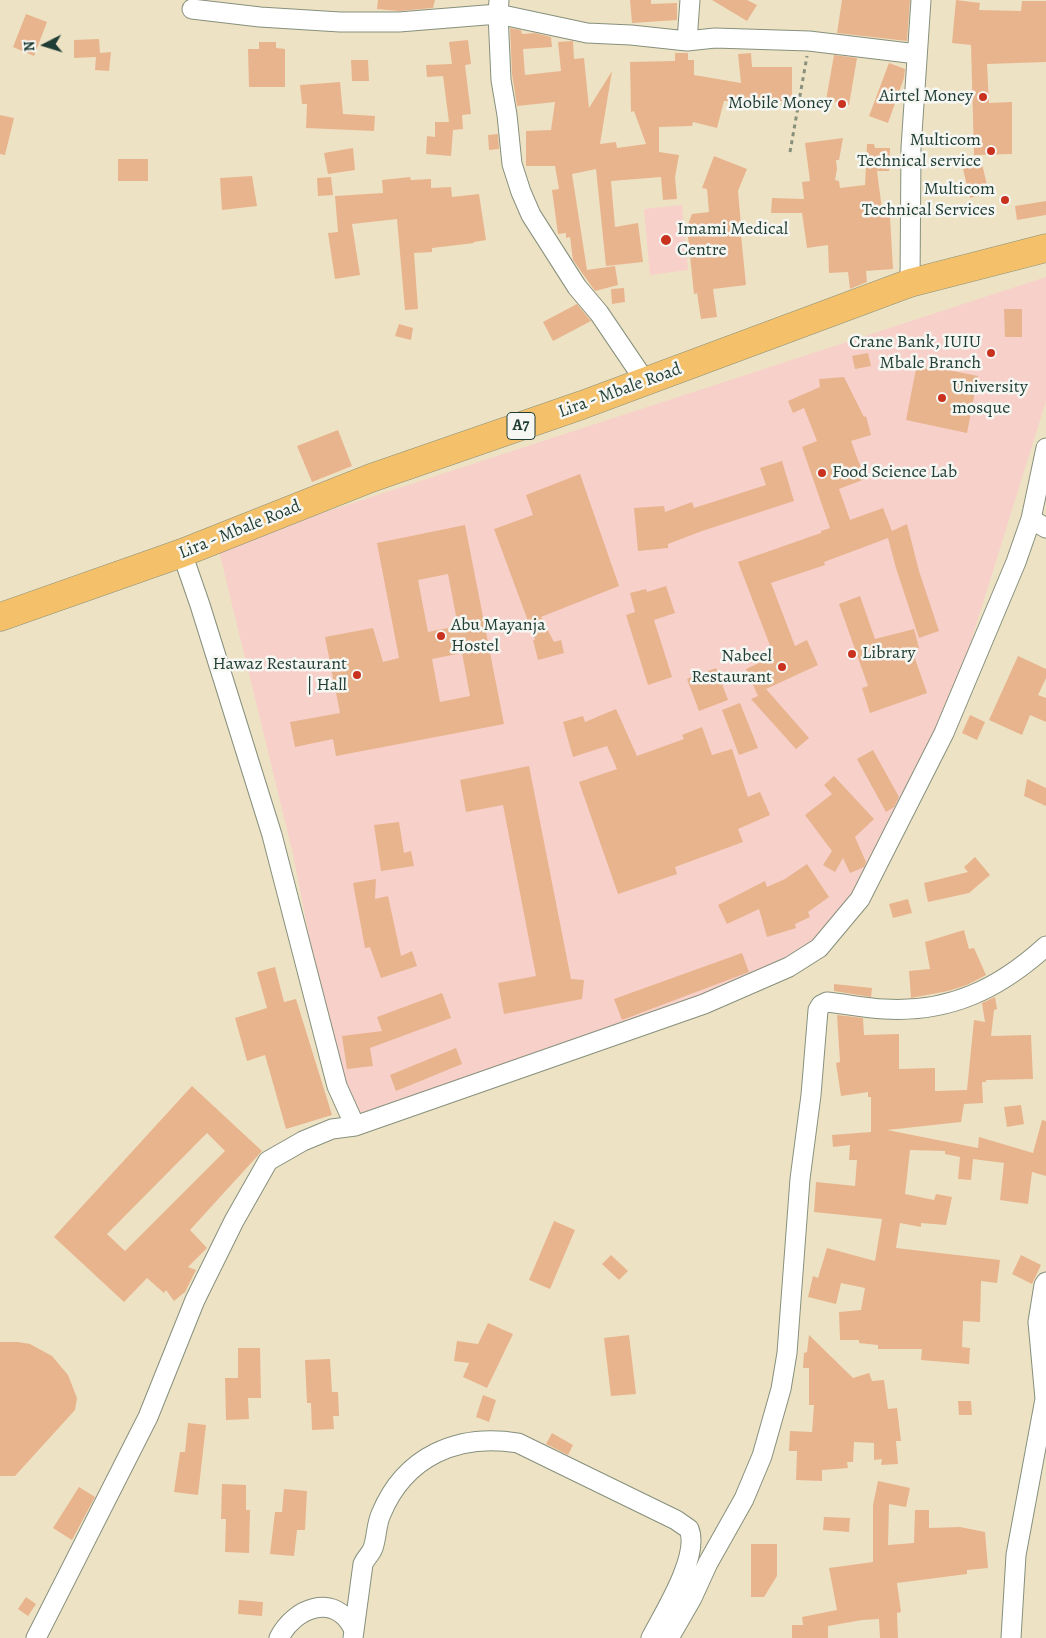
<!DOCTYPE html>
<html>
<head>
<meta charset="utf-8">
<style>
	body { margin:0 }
	#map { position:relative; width:1046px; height:1638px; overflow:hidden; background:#eee2c4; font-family:Alegreya,serif }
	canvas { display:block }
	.north { position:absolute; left:20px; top:20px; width:50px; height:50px; -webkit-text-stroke:4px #f6f6f2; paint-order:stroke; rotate:265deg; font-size:14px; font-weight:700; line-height:20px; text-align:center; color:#1f3d34 }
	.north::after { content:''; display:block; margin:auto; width:18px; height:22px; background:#1f3d34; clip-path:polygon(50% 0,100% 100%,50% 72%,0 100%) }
</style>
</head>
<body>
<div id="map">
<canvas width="1046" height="1638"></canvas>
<div class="north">N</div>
</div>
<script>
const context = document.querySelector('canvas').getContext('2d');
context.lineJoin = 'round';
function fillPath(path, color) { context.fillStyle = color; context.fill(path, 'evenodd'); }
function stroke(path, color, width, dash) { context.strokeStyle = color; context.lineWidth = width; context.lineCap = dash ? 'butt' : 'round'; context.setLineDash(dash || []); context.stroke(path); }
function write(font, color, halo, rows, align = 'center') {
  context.font = font + ' Alegreya,serif'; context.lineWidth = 5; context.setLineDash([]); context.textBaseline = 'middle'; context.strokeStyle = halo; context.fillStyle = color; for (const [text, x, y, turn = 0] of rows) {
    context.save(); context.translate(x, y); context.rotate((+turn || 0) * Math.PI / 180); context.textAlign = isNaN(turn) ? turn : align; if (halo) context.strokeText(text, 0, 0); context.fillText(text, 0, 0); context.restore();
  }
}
const built = new Path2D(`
	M682 205 688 270 650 275 644 209Z
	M1046 277V401L943 731 859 895 819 940 710 995 360 1120 343 1083 318 983 293 854 218 547Z`);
const building = new Path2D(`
	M378 0H435L433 8 399 11 377 9Z
	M630 0H651V4L677 3V20L632 23Z
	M712 0H747L757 5 747 21Z
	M842 0H910L907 41 837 33Z
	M956 0 980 3 979 10 1021 11 1022 1H1046V62L987 64 989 103 1012 102V154L974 155 971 45 952 43Z
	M26 14 47 22 34 56 13 47Z
	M510 28 521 30 522 34 535 33 551 37 552 47 523 49 525 75 561 71 558 42 573 41 574 59 584 58 589 108 612 71 600 144 616 142 617 148 646 144 634 111 631 112 630 62 675 61V53H688V60H694V75L741 83 738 54 751 53 752 67H792V101H724L717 128 693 122 692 126 659 127V152L679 155 675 177 677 199 663 200 661 177 611 181 615 227 638 223 643 262 606 266 596 169 572 174 587 270 615 266 618 285 595 291 573 260 570 237 566 238V233L558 234 552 190 559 189 555 166H526V131L551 130 555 102 517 106 512 74Z
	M99 39 100 53 111 52 109 71 95 70 96 57 74 58V40Z
	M468 40 471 64 465 65 471 114 462 115 463 129 453 130 451 156 426 154 427 136 435 137V122H449L443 76 427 77 426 65 452 64 449 42Z
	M259 42H276V48L285 49V87H249L248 49H259Z
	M834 55 857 58 849 105 826 100Z
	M351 60H368L369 81H352Z
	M889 63 905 69 904 78 888 123 869 116Z
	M340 82 343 114 375 116 374 131 306 128 307 104H302L300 85Z
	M0 115 14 118 5 155 0 154Z
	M498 134 499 149 489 150 488 135Z
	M843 138 839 160H836L837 169 835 180 839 181 840 188 865 185 867 144H874L875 148H890L889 171H877L883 217H890L893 269 866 271 867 282 850 289 848 272 829 273 828 245 807 248 802 213H771L772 198 804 199 802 182 810 181 805 143Z
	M353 148 355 170 328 174 324 153Z
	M714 156 747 169 738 191 741 225H740L746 285 713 289 717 317 701 319 697 293 694 294 687 227 692 214 709 212 707 189 702 188Z
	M118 159H148V181H118Z
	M982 164 989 193 970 198 963 169Z
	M252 176 257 206 222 210 220 178Z
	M331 177 333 195 318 196 317 178Z
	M410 177 411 180 431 179V188L451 187 452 197 479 194 486 240 474 242V243L432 248V252L414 253 418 309 405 310 397 219 352 224 360 275 335 279 328 233 338 232 335 196 383 193 382 180Z
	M1046 201V215L1017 220 1015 206Z
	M624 288 625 302 612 304 611 289Z
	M577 304 591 321 553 341 543 322Z
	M1004 309H1022V337H1005Z
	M399 324 413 328 411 340 395 336Z
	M868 353 871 366 855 369 852 356Z
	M917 364 978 376 967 433 906 420Z
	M844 377 864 417 866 416 871 435 851 441 865 479 839 489 850 520 883 508 892 531 907 524 919 571 939 631 919 638 896 568 888 538 824 562 825 565 771 583 795 646 807 640 818 665 766 689 809 738 796 749 751 699 758 696 746 669 774 656 738 562 821 533V531L830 528 802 447 817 441 804 408 793 413 788 401 820 387 819 379Z
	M338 430 352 466 312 482 297 446Z
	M782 461 794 501 702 531 668 544V548L638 551 634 508 664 506 665 512 692 502 694 508 766 485 760 468Z
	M580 474 619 586 541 617 554 642 561 640 564 653 538 660 533 640H535L494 529 533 515 526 495Z
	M465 525 504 724 336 756 333 739 295 747 290 722 340 713 325 637 373 628 383 662 399 658 377 543ZM448 574 458 626 428 632 418 580ZM462 653 470 696 440 702 432 659Z
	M666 586 675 613 654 620 672 677 648 685 626 615 635 612 630 593 646 589 647 592Z
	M860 596 875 639 914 629 919 648 912 650 927 693 870 713 862 688 868 686 839 604Z
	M1018 656 1046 669V678L1038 695 1046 698V722L1030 715 1022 735 989 720Z
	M716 668 728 700 699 711 687 679Z
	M740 703 758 748 739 755 722 710Z
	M616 709 637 756 684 739 682 735 702 727 712 755 732 749 748 797 760 792 770 815 738 829 743 842 675 867 677 874 618 894 579 782 617 769 607 746 573 757 563 722 583 716 585 722Z
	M970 715 985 722 977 740 962 733Z
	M873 750 899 797 894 807 886 812 857 759Z
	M529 766 571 979 584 980 582 999 504 1014 498 983 536 976 503 805 466 812 460 780Z
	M834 776 874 819 855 837 866 862 864 867 850 873 843 858 835 872 823 865 832 851 805 815 832 794 824 785Z
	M1027 779 1046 788V806L1024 796Z
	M399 822 404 853 411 851 414 866 381 871 374 825Z
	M975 857 990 875 969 893 928 902 924 883 968 872 964 867Z
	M807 864 829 897 808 912 810 917 795 924 796 928 767 937 759 909 727 924 718 905 765 881 767 887 785 879Z
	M376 879 375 899 388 896 401 956 412 951 417 966 381 978 370 947 365 948 353 883Z
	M908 899 912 913 893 918 889 904Z
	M964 930 969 949 974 948 986 975 990 973 967 985 948 991 911 998 909 971 930 969 925 942Z
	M742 953 749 972 622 1020 614 999Z
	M275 967 284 1002 296 999 332 1115 286 1129 265 1055 247 1061 235 1018 267 1008 257 972Z
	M834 984 872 988 871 997 834 991Z
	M442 993 451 1018 370 1048 373 1066 347 1069 342 1036 382 1031 377 1017Z
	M995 997 997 1009 994 1010 991 1036 1031 1035 1033 1079 986 1080V1082H982L983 1103 964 1104 961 1122 887 1130 978 1148 979 1137 1033 1153 1042 1120 1046 1121V1176L1032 1172 1028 1204 1000 1200 1004 1163 973 1159 971 1180 958 1179 960 1157 945 1154V1151L910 1150 905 1194 934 1200 936 1194 952 1197 946 1225 921 1223V1227L900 1223 896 1248 1000 1260 997 1283 981 1281 980 1322 963 1321 962 1347 970 1348 969 1364 921 1360 922 1349H878V1345L859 1343V1340H840L839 1312 861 1310 865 1288 841 1283 836 1304 808 1297 813 1276 818 1278 827 1248 875 1261 882 1219 814 1212 816 1182 855 1186 857 1160H849L850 1145 833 1147 832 1135 871 1132V1097H868V1092L841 1096 836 1063 840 1062 837 1015 863 1018 864 1035 899 1034V1069L935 1068V1091L967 1090 974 1020 985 1022 982 1003Z
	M456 1048 462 1064 396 1091 390 1075Z
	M192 1086 262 1151 190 1230 207 1248 188 1267 196 1270 185 1292 174 1301 166 1290 164 1293 147 1278 124 1302 54 1237ZM207 1133 225 1151 125 1251 107 1234Z
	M1021 1105 1024 1124 1007 1127 1004 1107Z
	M554 1221 575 1230 550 1289 529 1280Z
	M611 1255 628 1271 619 1280 602 1264Z
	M1021 1255 1041 1265 1032 1284 1012 1274Z
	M488 1323 513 1334 487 1388 463 1377 469 1363 454 1361 457 1341 478 1344Z
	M629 1335 636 1394 611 1396 604 1338Z
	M809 1335 853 1378 869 1373 872 1381 884 1380 888 1409 897 1408 901 1441H896L898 1464 881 1465 882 1459 874 1460V1443L854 1442 853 1462H847L848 1468 822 1470V1481L796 1480 797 1451H789L790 1431 812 1432 814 1405H809V1368H803L804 1353 807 1352Z
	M0 1342H18L30 1344 52 1356 68 1375 77 1398 75 1410 15 1476H0Z
	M238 1348H260L261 1398H248L249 1419 226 1420 225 1378H238Z
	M330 1359 332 1392H338L339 1416H333L334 1429 312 1430 311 1403H307L305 1360Z
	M483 1395 496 1400 489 1422 476 1417Z
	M958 1401H971L972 1415H959Z
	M188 1423 206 1425 198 1495 174 1492 180 1452H185Z
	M552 1433 573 1445 568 1455 546 1444Z
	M878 1481 910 1488 906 1507 889 1504 888 1545 914 1543 915 1510H929V1528L960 1527 985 1532 988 1568 967 1570V1574L897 1583 901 1612 897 1613 898 1638H880L879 1619 862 1620 828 1626V1638H792V1625H803L802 1617 837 1610 829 1568 873 1562V1505Z
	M222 1484 246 1485V1510H250L249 1553 225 1552 226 1519H221Z
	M79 1487 95 1497 72 1540 53 1528Z
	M284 1489 307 1491 305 1530H297L294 1556 270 1554 275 1512H282Z
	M824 1517 850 1518 849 1532 823 1530Z
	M751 1544H777V1576L764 1597H751Z
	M26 1597 36 1604 28 1616 18 1609Z
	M239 1600 263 1602 262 1616 238 1614Z`);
const path = new Path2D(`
	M790 152 807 56`);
const street = new Path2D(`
	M499 0 498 14 501 80 507 115 512 164 521 192 531 215 577 287 599 313 645 381
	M192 9 260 17 340 22H399L498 14 587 33 631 35 687 41 715 38 809 41 917 54
	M687 41 690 0
	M910 283 911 148 921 0
	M1031 519 1046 528
	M182 553 200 605 272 835 337 1086 355 1126 704 1004 789 967 819 948 860 899 944 733 1016 562 1031 519 1046 448
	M36 1638 148 1417 195 1300 234 1221 268 1161 303 1141 332 1129 355 1126
	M279 1638C294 1608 334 1592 353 1628
	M353 1638 363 1564C366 1557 371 1554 373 1548 377 1537 376 1525 381 1514 405 1456 458 1433 518 1443L676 1520 689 1529C700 1556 664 1613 651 1638
	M669 1638 692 1598 708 1563 744 1499 762 1456 781 1389 787 1353 800 1179 811 1095 818 1010 821 1005 827 1002C846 1004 865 1008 884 1009 949 1013 999 989 1046 946
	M1011 1638 1016 1555 1045 1399 1038 1322 1044 1285 1046 1282`);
const primary = new Path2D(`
	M0 617 182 553 371 478 582 405 910 283 1046 248`);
const markers = [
	[983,97,5,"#c8321e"],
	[842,104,5,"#c8321e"],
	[991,151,5,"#c8321e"],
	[1005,200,5,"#c8321e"],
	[666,240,6,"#c8321e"],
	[991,353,5,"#c8321e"],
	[942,398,5,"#c8321e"],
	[822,473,5,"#c8321e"],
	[441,636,5,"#c8321e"],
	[852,654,5,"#c8321e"],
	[782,667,5,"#c8321e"],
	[357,675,5,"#c8321e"]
];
const shields = [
	[521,426,28]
];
const shieldNames = [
	["A7",521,426]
];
const poiNames = [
	["Airtel Money",973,97],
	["Mobile Money",832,104],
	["Multicom",981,141],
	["Technical service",981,162],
	["Multicom",995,190],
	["Technical Services",995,211],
	["Imami Medical",677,230,"left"],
	["Centre",677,251,"left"],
	["Crane Bank, IUIU",981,343],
	["Mbale Branch",981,364],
	["University",952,388,"left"],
	["mosque",952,409,"left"],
	["Food Science Lab",832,473,"left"],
	["Abu Mayanja",451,626,"left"],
	["Hostel",451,647,"left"],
	["Library",862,654,"left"],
	["Nabeel",772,657],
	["Restaurant",772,678],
	["Hawaz Restaurant",347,665],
	["| Hall",347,686]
];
const streetNames = [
	["Lira - Mbale Road",620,391,-20],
	["Lira - Mbale Road",240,530,-22]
];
fillPath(built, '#f7d0c9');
fillPath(building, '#e8b48e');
stroke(street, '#86907c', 21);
stroke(primary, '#86907c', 29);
stroke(path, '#86907c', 3, [4, 4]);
stroke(street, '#fff', 19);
stroke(primary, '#f4c16a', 28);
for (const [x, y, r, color] of markers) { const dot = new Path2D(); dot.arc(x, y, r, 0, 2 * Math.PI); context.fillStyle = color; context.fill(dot); stroke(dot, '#f6f6f2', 2); }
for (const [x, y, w] of shields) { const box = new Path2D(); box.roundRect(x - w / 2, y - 13.5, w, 27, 4); context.fillStyle = '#f6f6f2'; context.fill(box); stroke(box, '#1f3d34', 1); }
write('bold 16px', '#1f3d34', null, shieldNames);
write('18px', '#1f3d34', '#f6f6f2', poiNames, 'right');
write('18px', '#1f3d34', '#f6f6f2', streetNames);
</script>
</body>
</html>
